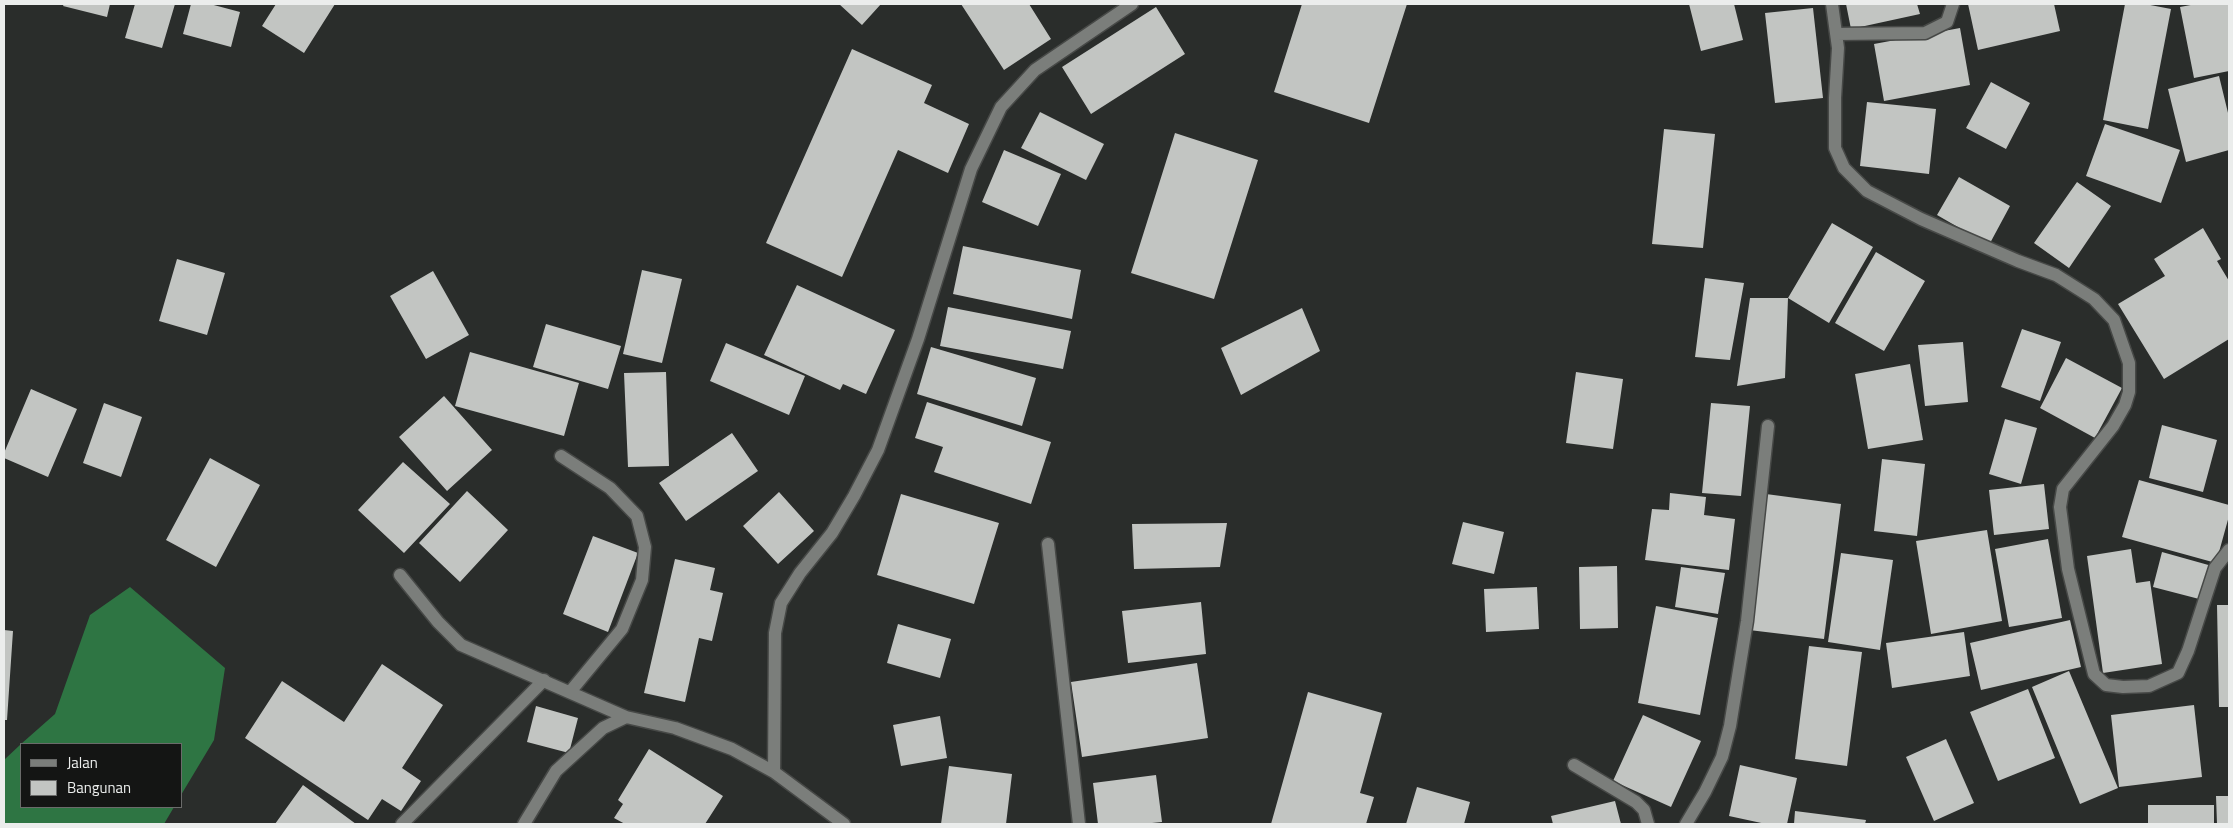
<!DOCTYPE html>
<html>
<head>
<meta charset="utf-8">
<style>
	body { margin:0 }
	#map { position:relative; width:2233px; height:828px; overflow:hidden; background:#2a2d2b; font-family:"Titillium Web",sans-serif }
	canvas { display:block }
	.frame { position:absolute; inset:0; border:5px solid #ebedec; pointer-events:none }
	.legend { position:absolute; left:20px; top:743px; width:162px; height:65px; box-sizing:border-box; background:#141514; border:1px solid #6a6b6a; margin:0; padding:6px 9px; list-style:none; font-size:15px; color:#ebedec }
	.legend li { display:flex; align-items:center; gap:10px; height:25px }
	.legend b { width:25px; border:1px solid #6a6b6a }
</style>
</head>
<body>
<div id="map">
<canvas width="2233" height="828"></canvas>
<div class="frame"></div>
<ul class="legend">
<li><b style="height:6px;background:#7b7e7b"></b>Jalan</li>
<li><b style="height:14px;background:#c2c5c2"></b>Bangunan</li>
</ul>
</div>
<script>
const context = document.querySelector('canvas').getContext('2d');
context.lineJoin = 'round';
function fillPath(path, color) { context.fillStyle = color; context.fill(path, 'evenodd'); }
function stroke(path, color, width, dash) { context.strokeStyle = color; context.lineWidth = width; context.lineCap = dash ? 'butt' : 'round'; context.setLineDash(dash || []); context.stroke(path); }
const forest = new Path2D(`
	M130 587 225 668 214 740 181 795V744H21L55 714 90 615Z
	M21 744V807H174L164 824H4V760Z`);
const building = new Path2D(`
	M64 4H110L107 17 63 6Z
	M135 4H175L162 48 125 38Z
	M191 4H210L240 12 231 47 183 34Z
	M276 4H335L304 53 262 26Z
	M839 4H881L862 25Z
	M961 4H1029L1051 39 1004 70Z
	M1302 4H1407L1369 123 1274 92Z
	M1689 4H1734L1743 40 1701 51Z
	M1846 4H1917L1920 14 1851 29Z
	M1968 4H2054L2060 31 1978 50Z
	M2125 4H2145L2171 9 2148 129 2103 120Z
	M2196 4H2229V71L2194 78 2180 7Z
	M1156 7 1185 54 1091 114 1062 67Z
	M1813 8 1823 98 1775 103 1765 13Z
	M1960 28 1970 85 1884 101 1874 44Z
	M852 49 932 85 924 103 969 124 948 173 898 150 842 277 766 243Z
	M2219 76 2229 117V150L2186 162 2168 89Z
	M1991 82 2030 103 2006 149 1966 128Z
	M1867 102 1936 109 1929 174 1860 166Z
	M1040 112 1104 144 1086 180 1021 148Z
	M2105 124 2180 150 2161 203 2086 176Z
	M1664 129 1715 134 1703 248 1652 244Z
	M1175 133 1258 160 1214 299 1131 273Z
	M1004 150 1061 174 1038 226 982 202Z
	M1959 177 2010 206 1989 245 1937 215Z
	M2077 182 2111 206 2069 268 2034 243Z
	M1832 223 1873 247 1829 323 1788 298Z
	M2203 228 2221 259 2217 261 2229 281V339L2164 379 2118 304 2165 276 2154 259Z
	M963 246 1081 270 1072 319 953 294Z
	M1876 252 1925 281 1884 351 1835 323Z
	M177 259 225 273 207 335 159 321Z
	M642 270 682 279 662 363 623 354Z
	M433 271 469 335 426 359 390 296Z
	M1705 278 1744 283 1730 360 1695 357Z
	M797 285 895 330 866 394 843 384 840 390 764 355Z
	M1750 298H1788L1785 378 1737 386Z
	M948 307 1071 331 1063 369 940 346Z
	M1302 308 1320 351 1241 395 1221 348Z
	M546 324 621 346 608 389 533 367Z
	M2022 329 2061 342 2040 401 2001 387Z
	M1963 342 1968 402 1925 406 1918 345Z
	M726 343 805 376 789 415 710 381Z
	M931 347 1036 378 1022 426 917 394Z
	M470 352 579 383 564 436 455 406Z
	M2066 358 2122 388 2095 438 2040 408Z
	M1910 364 1923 440 1868 449 1855 374Z
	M666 372 669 466 628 467 624 373Z
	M1576 372 1623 379 1613 449 1566 443Z
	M31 389 77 409 48 477 4 458V453Z
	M444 396 492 450 447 491 399 437Z
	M927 402 1051 442 1031 504 934 472 943 447 915 438Z
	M104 403 142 417 121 477 83 463Z
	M1711 403 1750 406 1741 496 1702 493Z
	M2005 419 2037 428 2021 484 1989 474Z
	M2162 425 2217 440 2203 492 2149 478Z
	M732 433 758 471 686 521 659 483Z
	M210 458 260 485 216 567 166 540Z
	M1882 459 1925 464 1917 536 1874 531Z
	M403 462 450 504 404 553 358 510Z
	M2139 480 2229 505V516L2216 563 2122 537Z
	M2044 484 2049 529 1994 535 1989 490Z
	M467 491 508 530 460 582 419 543Z
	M779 492 814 531 778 564 743 526Z
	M1670 493 1706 497 1704 515 1735 519 1729 570 1645 560 1652 509 1669 510Z
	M901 494 999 523 974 604 877 575Z
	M1766 494 1841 504 1824 639 1749 630Z
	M1463 522 1504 532 1494 574 1452 564Z
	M1227 523 1220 567 1134 569 1132 524Z
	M1987 530 2002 621 1931 634 1916 541Z
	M593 536 638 553 608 632 563 614Z
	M2048 539 2062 618 2009 627 1995 549Z
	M2131 549 2136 583 2150 581 2162 664 2103 673 2087 556Z
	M2162 552 2212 566 2203 600 2153 587Z
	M1841 553 1893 560 1880 650 1828 642Z
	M675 559 715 568 710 590 723 593 712 641 699 638 685 702 644 693Z
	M1617 566 1618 628 1580 629 1579 567Z
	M1681 567 1725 573 1718 614 1675 607Z
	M1537 587 1539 629 1486 632 1484 589Z
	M1201 602 1206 654 1128 663 1122 611Z
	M2217 605H2229V707H2219Z
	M1656 606 1718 618 1700 715 1638 703Z
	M2070 620 2081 667 1981 690 1970 643Z
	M898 624 951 639 940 678 887 663Z
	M4 630 13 631 7 720H4Z
	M1964 632 1970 676 1892 688 1886 643Z
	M1809 646 1862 652 1847 766 1795 759Z
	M1197 663 1208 738 1082 757 1071 682Z
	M382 664 443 705 402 768 421 781 401 811 382 799 368 820 245 738 282 681 344 722Z
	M2069 671 2118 788 2080 804 2032 687Z
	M2028 689 2055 758 1998 781 1970 712Z
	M1308 692 1382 713 1360 793 1374 797 1366 824H1271Z
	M2194 705 2202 777 2119 787 2111 715Z
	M536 706 578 718 569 753 527 742Z
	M1643 715 1701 741 1671 807 1613 781Z
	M940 716 947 758 901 766 893 725Z
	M1946 739 1974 803 1934 821 1906 757Z
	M649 749 723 796 705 824H625L614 818 623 804 618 800Z
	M1740 765 1797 778 1787 824H1766L1729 816Z
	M949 766 1012 774 1006 824H941Z
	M1156 775 1162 822 1142 824H1098L1093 783Z
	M303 785 356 824H275Z
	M1417 787 1470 802 1464 824H1406Z
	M2216 796H2229V824H2217Z
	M1615 801 1621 824H1553L1551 816Z
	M2148 805H2214V824H2148Z
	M1795 811 1866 820 1865 824H1794Z`);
const service = new Path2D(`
	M402 824 544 680`);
const minor = new Path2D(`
	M1832 4 1838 48 1835 98V148L1844 168 1867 191 1921 219 2018 261 2056 275 2094 299 2114 320 2129 363V392L2125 405 2113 426 2063 489 2060 507 2068 569 2094 674 2106 685 2123 687 2149 686 2178 673 2188 651 2215 568 2229 550
	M1836 34 1925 33 1947 22 1953 4
	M561 456 610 488 637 516 645 547 642 580 622 629 570 692
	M1048 544 1079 824
	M400 575 438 622 461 645 626 717
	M1574 765 1636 802 1644 810 1648 824
	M774 772 775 633 781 603 800 573 832 533 854 496 878 450 918 339 971 169 1001 107 1035 70 1132 4
	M524 824 556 771 603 728 626 717 675 728 732 749 774 772 844 824
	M1686 824 1705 792 1722 757 1730 726 1747 621 1768 426`);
fillPath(forest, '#2e7543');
fillPath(building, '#c2c5c2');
stroke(service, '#474947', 15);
stroke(minor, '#474947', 15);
stroke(service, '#7b7e7b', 12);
stroke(minor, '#7b7e7b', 12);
</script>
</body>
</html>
